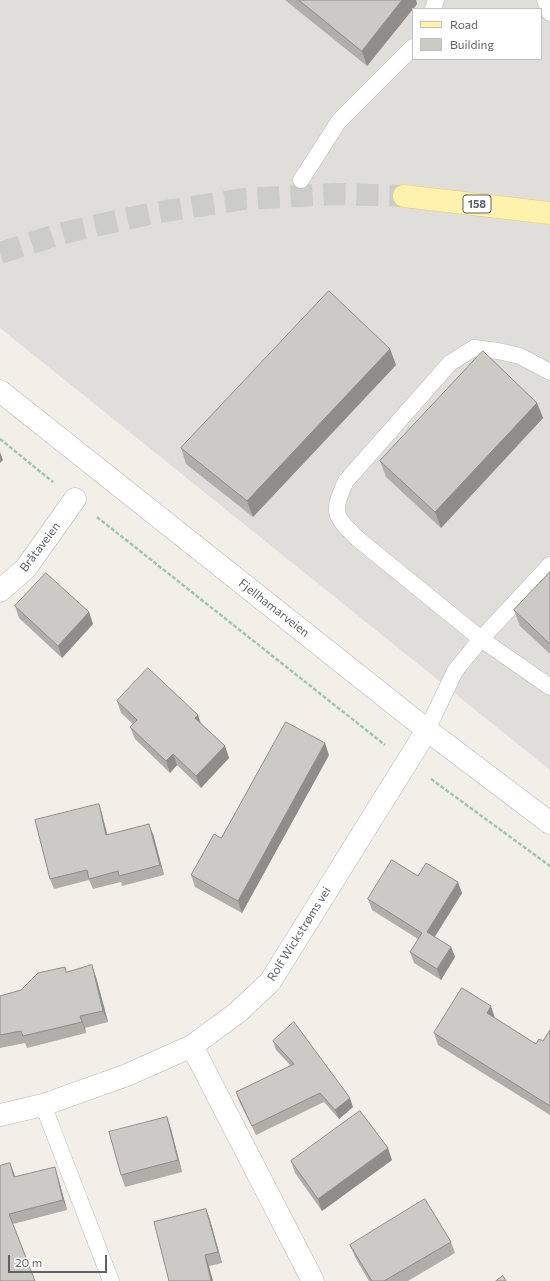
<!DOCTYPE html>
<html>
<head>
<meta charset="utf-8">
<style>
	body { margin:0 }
	#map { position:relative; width:550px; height:1281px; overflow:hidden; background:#f1efe8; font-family:Commissioner,sans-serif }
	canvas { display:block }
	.legend { position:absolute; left:412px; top:8px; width:130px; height:52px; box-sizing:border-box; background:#fff; border:1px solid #bfc1c3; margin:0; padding:5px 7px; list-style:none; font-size:12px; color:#5f6368 }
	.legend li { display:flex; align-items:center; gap:8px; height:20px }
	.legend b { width:20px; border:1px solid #bfc1c3 }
	.scale { position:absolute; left:8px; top:1255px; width:99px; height:18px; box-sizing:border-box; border:2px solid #5f6368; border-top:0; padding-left:5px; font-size:12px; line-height:14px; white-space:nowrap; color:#5f6368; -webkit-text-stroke:3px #fff; paint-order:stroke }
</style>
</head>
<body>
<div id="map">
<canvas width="550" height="1281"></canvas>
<ul class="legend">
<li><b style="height:5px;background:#fff2af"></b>Road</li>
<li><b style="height:11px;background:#cccac5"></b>Building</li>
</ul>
<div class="scale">20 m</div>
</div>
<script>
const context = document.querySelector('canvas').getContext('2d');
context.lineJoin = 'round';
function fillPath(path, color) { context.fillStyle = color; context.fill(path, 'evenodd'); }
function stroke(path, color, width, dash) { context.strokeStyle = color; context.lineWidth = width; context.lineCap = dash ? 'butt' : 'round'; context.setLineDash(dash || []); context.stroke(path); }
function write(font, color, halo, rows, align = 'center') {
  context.font = font + ' Commissioner,sans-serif'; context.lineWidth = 3.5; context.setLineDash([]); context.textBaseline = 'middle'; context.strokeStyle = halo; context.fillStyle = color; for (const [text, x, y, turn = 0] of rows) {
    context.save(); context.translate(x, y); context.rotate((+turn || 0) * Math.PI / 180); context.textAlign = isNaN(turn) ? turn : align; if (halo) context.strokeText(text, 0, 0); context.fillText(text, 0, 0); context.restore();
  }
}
const industrial = new Path2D(`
	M0 0H550V770L0 328ZM413 9H541V59H413Z`);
const primaryTunnel = new Path2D(`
	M0 253 63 233 153 213 244 199 336 194 404 196`);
const path = new Path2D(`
	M0 439 53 482
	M97 517 385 745
	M431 779 550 866`);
const lane = new Path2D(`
	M545 0 550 13
	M433 9 436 0
	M301 180 339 121 413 47
	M550 372 520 356 498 351 474 348 450 363 346 481C332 512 333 515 358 539L481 639 550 687
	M427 730 455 671 481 639 550 565
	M43 1105 111 1281`);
const street = new Path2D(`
	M0 591 26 568 75 499
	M192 1046 313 1281
	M0 1115 43 1105 127 1075 192 1046 238 1012 270 982 427 730`);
const secondary = new Path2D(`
	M0 391 427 730 550 823`);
const primary = new Path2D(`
	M404 196 550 213`);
const wall = new Path2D(`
	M285 0H416L417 4 367 66Z
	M390 349 396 365 253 517 186 464 181 448Z
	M537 403 543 418 441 528 386 477 380 461Z
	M550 572V654L520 626 514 610Z
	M15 606 89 612 93 624 62 658 19 618Z
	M117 701 198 715 201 724 225 746 229 758 201 788 177 765 170 773 135 739 130 727 133 724 121 713Z
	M329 755 242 913 195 887 191 875 221 838Z
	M99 804 102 814 107 835 153 834 164 875 122 886 121 882 93 889 89 880 54 889 50 879Z
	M418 876 462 893 434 937 451 947 455 957 441 980 414 963 410 952 418 939 372 910 368 899Z
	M67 972 96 977 108 1022 85 1028 86 1033 27 1048 25 1043 0 1048V996L21 990Z
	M495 1018 536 1044 543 1041 550 1030V1115L438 1045 434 1033Z
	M273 1041 353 1107 339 1119 324 1102 256 1135 239 1101 236 1092 291 1066 276 1050Z
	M171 1129 182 1172 125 1187 121 1175Z
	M392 1160 322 1211 295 1173 291 1161Z
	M14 1173 15 1177H58L67 1210 13 1224 0 1281Z
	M206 1209 210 1220 222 1263 209 1266 154 1222Z
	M451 1242 455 1253 408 1281H369L355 1257 350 1245Z`);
const shadedWall = new Path2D(`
	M402 0H416L417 4 367 66 362 51Z
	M390 349 396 365 253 517 247 501Z
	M537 403 543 418 441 528 435 512Z
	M0 452 3 460 0 463Z
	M89 612 93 624 62 658 58 646Z
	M198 715 202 727 195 718Z
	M325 743 329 755 242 913 238 901Z
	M225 746 229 758 201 788 196 776Z
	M173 754 177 765 170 773 166 761Z
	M99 804 102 814 110 845 106 835Z
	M149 824 153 834 164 875 160 865Z
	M458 882 462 893 431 943 427 932Z
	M451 947 455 957 441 980 437 969Z
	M92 965 96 977 108 1022 103 1011Z
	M491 1006 495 1018 491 1025 487 1013Z
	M80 1016 85 1028 86 1033 82 1022Z
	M350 1098 353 1107 339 1119 335 1110Z
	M167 1117 171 1129 182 1172 178 1160Z
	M388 1148 392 1160 322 1211 318 1199Z
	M10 1163 14 1173 17 1187 14 1177Z
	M55 1167 58 1177 67 1210 63 1200Z
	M206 1209 210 1220 222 1263 218 1252Z
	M205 1255 209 1266 213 1281H211Z`);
const building = new Path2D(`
	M299 0H402L362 51Z
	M329 291 390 349 247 501 181 448Z
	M483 351 537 403 435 512 380 461Z
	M550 572V644L514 610Z
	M46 573 89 612 58 646 15 606Z
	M148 668 198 715 195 718 225 746 196 776 173 754 166 761 130 727 137 720 117 701Z
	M286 722 325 743 238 901 191 875 214 834 221 838Z
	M99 804 106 835 149 824 160 865 119 876 118 871 89 879 87 870 50 879 35 820Z
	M392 860 418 876 426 863 458 882 427 932 451 947 437 969 410 952 422 933 368 899Z
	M92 965 103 1011 80 1016 82 1022 23 1036 21 1031 0 1035V996L21 990 38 973 65 967 66 972Z
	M462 988 491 1006 487 1013 536 1044 539 1039 543 1041 550 1030V1106L434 1033Z
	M294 1022 350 1098 335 1110 320 1093 252 1126 236 1092 294 1064 273 1041Z
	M360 1111 388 1148 318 1199 291 1161Z
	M167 1117 178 1160 121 1175 109 1132Z
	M10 1163 14 1177 55 1167 63 1200 9 1214 35 1281H0V1166Z
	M425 1199 451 1242 384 1281H372L350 1245Z
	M206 1209 218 1252 205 1255 211 1281H169L154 1222Z
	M503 1276 506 1281H496Z`);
const shields = [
	[477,204,28]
];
const shieldNames = [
	["158",477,204]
];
const streetNames = [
	["Bråtaveien",40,547,-53],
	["Fjellhamarveien",274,608,38],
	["Rolf Wickstrøms vei",299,934,-58]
];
fillPath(industrial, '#e0deda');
stroke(primaryTunnel, '#ccccc8', 22, [22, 11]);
stroke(lane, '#b5b8bc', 17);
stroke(street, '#b5b8bc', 23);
stroke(secondary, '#b6babf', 23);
stroke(primary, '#f2c960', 23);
stroke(path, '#9cc7a9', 2.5, [4, 2]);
stroke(lane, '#fff', 16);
stroke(street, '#fff', 22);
stroke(secondary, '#fff', 22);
stroke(primary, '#fff2af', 22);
fillPath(wall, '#afaea9');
fillPath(shadedWall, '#8f8d8a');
fillPath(building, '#cccac5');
stroke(building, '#8f8d8a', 1);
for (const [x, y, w] of shields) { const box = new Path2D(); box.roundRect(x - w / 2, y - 9, w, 18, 3); context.fillStyle = '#fff'; context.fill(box); stroke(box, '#5f6368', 1); }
write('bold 11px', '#5f6368', null, shieldNames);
write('12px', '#5f6368', '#fff', streetNames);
</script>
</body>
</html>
